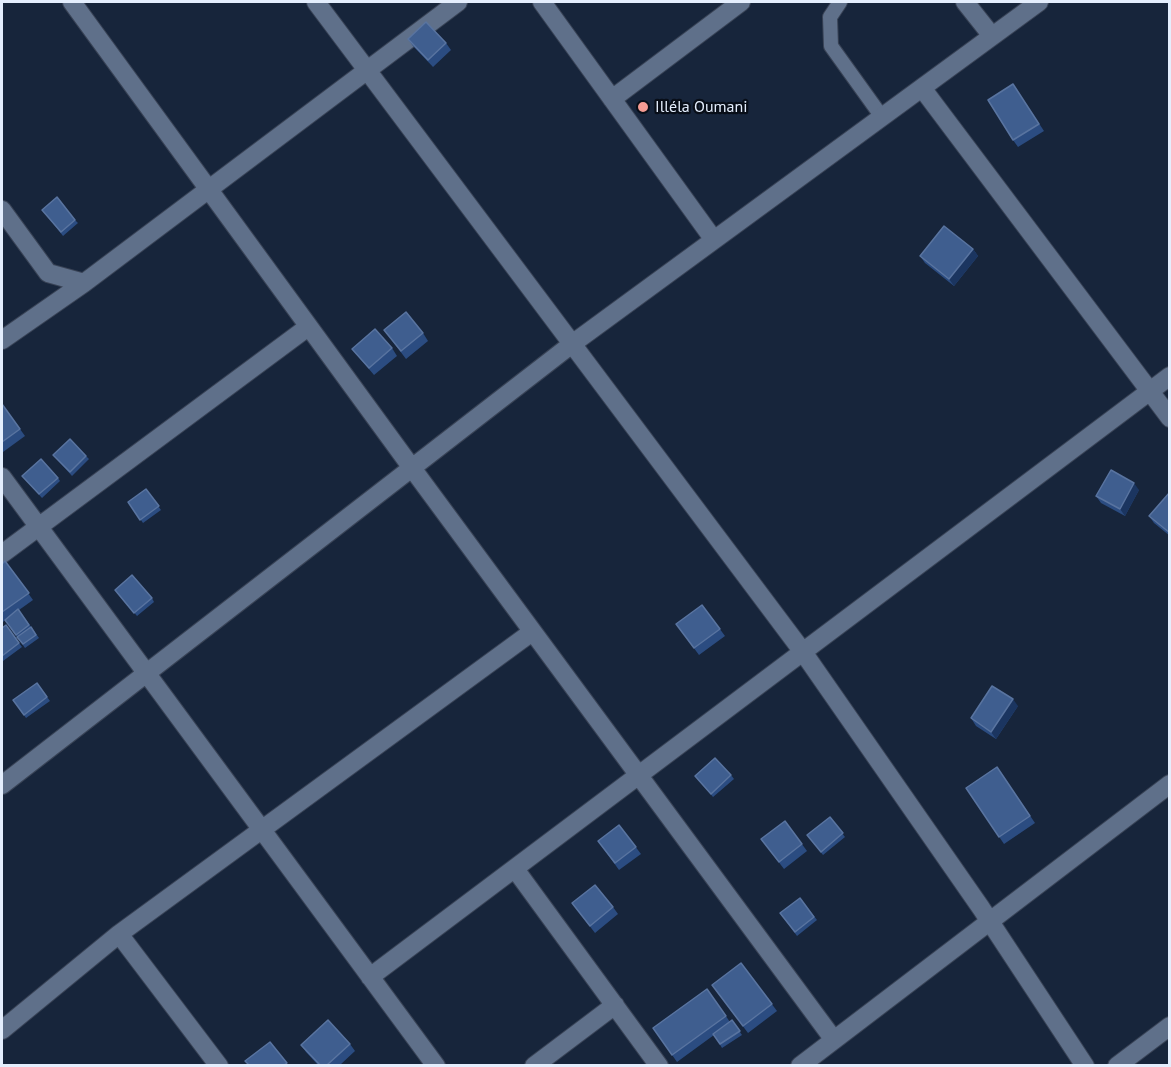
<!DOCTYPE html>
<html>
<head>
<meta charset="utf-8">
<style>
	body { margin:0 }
	#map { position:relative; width:1171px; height:1067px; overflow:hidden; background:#17253b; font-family:"PT Sans",sans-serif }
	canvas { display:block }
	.frame { position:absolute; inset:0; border:3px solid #e4eefd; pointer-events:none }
</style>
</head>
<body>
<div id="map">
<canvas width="1171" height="1067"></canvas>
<div class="frame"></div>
</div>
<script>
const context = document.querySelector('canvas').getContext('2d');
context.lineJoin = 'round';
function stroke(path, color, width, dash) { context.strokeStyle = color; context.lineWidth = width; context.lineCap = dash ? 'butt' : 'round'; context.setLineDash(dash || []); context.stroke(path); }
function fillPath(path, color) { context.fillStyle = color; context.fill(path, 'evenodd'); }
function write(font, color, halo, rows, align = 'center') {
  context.font = font + ' "PT Sans",sans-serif'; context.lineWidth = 4.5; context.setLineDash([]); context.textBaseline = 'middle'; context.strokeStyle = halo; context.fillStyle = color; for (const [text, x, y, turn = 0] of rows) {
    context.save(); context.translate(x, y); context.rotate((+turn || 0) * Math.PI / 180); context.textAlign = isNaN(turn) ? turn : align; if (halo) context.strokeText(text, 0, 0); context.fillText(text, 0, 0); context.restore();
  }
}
const service = new Path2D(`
	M840 2 830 17 831 46 882 117`);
const minor = new Path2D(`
	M72 2 412 468 834 1040
	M316 2 803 652 981 908 1085 1066
	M542 2 714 240
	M965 2 992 36
	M922 88 1170 418
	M612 99 741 2
	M2 210 48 273 84 283 458 2
	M2 340 84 283
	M2 477 436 1066
	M2 554 308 327
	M2 785 572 344 1039 2
	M515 869 659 1066
	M119 934 219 1066
	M370 977 1170 376
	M2 1030 119 934 532 632
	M534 1066 615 1005
	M800 1066 1170 784
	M1117 1066 1170 1026`);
const wall = new Path2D(`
	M408 39 446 43 451 50 433 67 413 46Z
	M1013 84 1044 131 1018 147 1013 140Z
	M45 213 75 220 78 223 63 236Z
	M973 249 978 256 954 286 925 263 920 256Z
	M384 330 423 333 428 341 406 359Z
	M392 348 397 356 374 375 352 349Z
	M2 404 25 436 3 452 2 449Z
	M53 455 86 456 89 459 72 476Z
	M22 476 58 478 60 481 42 498Z
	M146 489 161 510 143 523 128 502Z
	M1139 490 1125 516 1101 503 1096 496Z
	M1170 492V536L1154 523 1149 516Z
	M5 561 33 600 19 610 39 638 25 648 5 620 2 623V564Z
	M117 593 152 598 154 602 137 616Z
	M702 605 725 636 699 655 676 624Z
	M6 625 22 647 3 661 2 659V628Z
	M37 683 50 701 26 718 13 700Z
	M1018 706 996 739 976 726 971 718Z
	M997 767 1035 823 1004 844 966 788Z
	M731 775 734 779 713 797 695 776Z
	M830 817 845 837 823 855 807 835Z
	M785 821 807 851 784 869 761 839Z
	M619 825 641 854 619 870 598 841Z
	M800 898 817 920 797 936 780 913Z
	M572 903 613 907 618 914 595 933Z
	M741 963 777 1011 748 1033 717 992Z
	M707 989 730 1022 732 1020 742 1035 722 1048 714 1035 677 1062 653 1028Z
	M350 1044 355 1051 340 1065H318L306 1052 301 1045Z`);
const shadedWall = new Path2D(`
	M973 249 978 256 954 286 949 279Z
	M1134 483 1139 490 1125 516 1120 509Z
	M1013 699 1018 706 996 739 991 732Z`);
const building = new Path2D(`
	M426 22 446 43 428 60 408 39Z
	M1013 84 1039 124 1013 140 988 100Z
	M57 197 75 220 61 232 42 210Z
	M944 226 973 249 949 279 920 256Z
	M406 312 423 333 401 351 384 330Z
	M375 329 392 348 369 368 352 349Z
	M2 404 20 429 2 442Z
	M70 439 86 456 70 472 53 455Z
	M41 459 58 478 39 494 22 476Z
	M1111 470 1134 483 1120 509 1096 496Z
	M146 489 159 506 140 520 128 502Z
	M1170 492V533L1149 516Z
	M5 561 29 593 2 612V564Z
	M132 575 152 598 134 613 115 590Z
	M702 605 720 629 694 648 676 624Z
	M18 609 29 625 16 635 5 620Z
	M6 625 19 643 2 656V628Z
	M31 627 36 635 23 644 17 637Z
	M37 683 47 697 24 715 13 700Z
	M992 686 1013 699 991 732 971 718Z
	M715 758 731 775 711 794 695 776Z
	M997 767 1030 816 999 837 966 788Z
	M830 817 843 833 821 852 807 835Z
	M785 821 802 844 779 862 761 839Z
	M619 825 636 847 615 863 598 841Z
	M595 885 613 907 590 926 572 903Z
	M800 898 814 917 795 932 780 913Z
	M741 963 772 1004 743 1026 712 985Z
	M707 989 726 1016 672 1055 653 1028Z
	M328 1020 350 1044 327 1065H320L301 1045Z
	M732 1020 740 1031 720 1044 713 1034Z
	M270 1042 287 1063 284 1065H249L245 1061Z`);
const markers = [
	[643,107,6,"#f59c93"]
];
const poiNames = [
	["Illéla Oumani",655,107]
];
stroke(service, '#394356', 16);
stroke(minor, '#394356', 20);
stroke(service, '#5f708a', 14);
stroke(minor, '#5f708a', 18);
fillPath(wall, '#2b4c81');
fillPath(shadedWall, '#1b3560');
fillPath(building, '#3f5e8f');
stroke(building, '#5974a0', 1.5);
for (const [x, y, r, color] of markers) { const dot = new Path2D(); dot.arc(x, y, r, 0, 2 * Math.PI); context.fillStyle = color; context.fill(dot); stroke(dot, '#080e18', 2); }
write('16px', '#e4eefd', '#080e18', poiNames, 'left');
</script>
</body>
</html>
